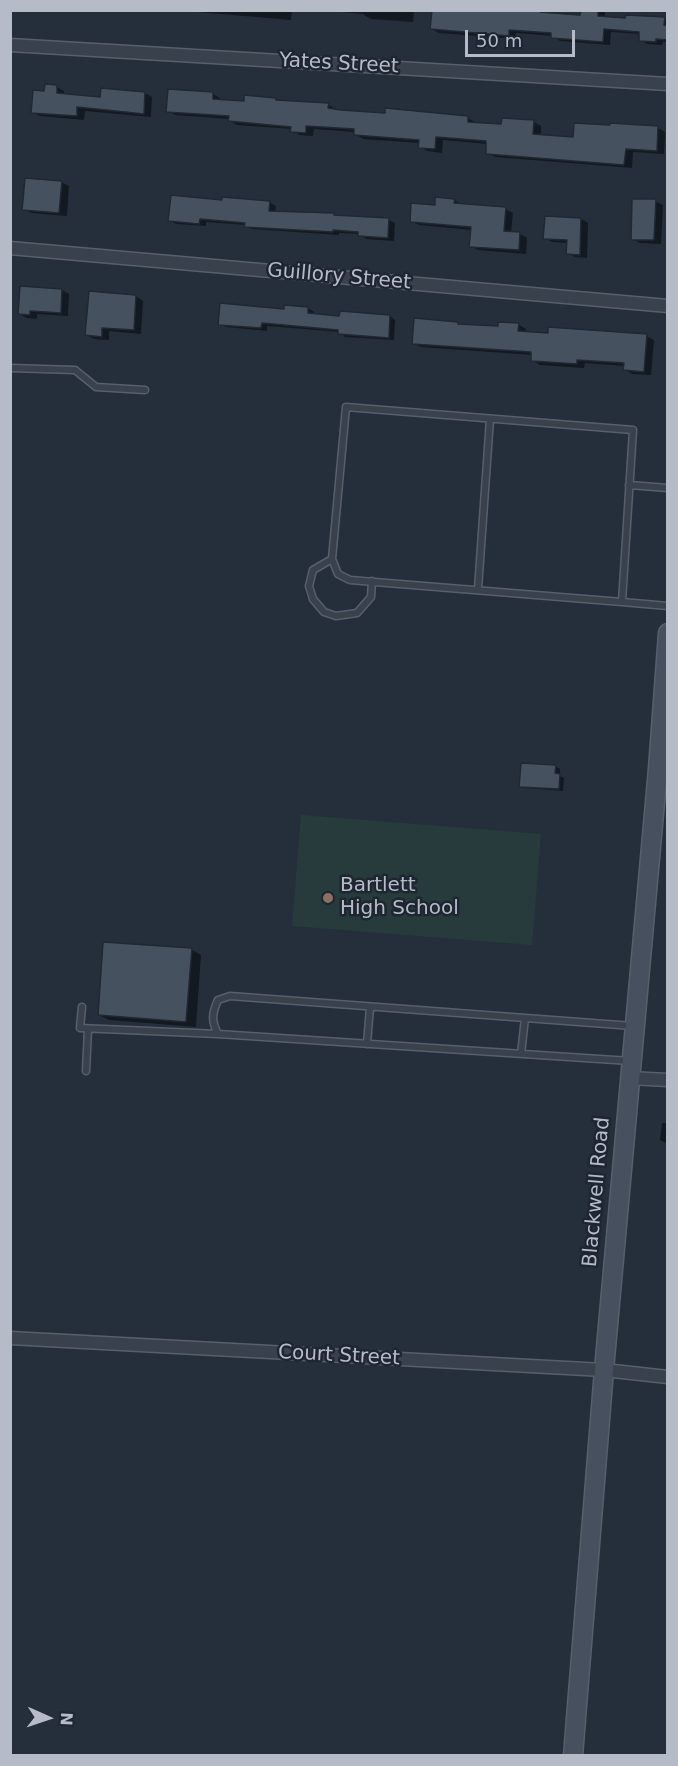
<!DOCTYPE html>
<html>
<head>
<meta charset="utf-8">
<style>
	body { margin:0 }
	#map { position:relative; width:678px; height:1766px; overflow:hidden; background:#252f3c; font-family:"DejaVu Sans",sans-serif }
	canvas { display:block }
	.frame { position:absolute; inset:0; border:12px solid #b5bcc8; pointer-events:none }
	.north { position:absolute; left:18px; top:1688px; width:60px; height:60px; -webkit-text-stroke:4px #1e2632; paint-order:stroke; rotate:93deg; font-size:16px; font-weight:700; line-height:24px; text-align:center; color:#b5bcc8 }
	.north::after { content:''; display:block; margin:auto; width:21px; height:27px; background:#b5bcc8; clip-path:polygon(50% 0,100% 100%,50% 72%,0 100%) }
	.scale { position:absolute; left:465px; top:30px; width:110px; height:27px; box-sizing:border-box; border:3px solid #b5bcc8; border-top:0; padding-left:8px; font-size:18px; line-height:21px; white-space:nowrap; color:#b5bcc8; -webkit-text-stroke:4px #1e2632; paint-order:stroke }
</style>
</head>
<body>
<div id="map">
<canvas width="678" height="1766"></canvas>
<div class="frame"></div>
<div class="north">N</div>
<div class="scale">50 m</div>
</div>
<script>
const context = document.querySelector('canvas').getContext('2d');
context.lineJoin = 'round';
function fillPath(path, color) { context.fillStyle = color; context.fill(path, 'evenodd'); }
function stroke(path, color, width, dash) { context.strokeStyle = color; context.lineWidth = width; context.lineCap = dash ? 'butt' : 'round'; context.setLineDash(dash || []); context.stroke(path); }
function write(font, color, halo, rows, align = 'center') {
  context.font = font + ' "DejaVu Sans",sans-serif'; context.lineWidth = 5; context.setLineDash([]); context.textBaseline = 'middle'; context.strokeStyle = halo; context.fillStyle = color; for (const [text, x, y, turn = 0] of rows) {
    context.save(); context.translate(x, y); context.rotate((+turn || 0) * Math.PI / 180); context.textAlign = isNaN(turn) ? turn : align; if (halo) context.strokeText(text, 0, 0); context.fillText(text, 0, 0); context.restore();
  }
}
const green = new Path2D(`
	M301 815 541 834 532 945 292 926Z`);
const shadow = new Path2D(`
	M173 10H292L291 20Z
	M318 10H414L413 22 371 19 364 15V14Z
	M433 10H541L547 14 582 16V10H602L605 12V18L664 19 668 21V42H663L662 45 647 44 640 40 641 34 611 32 610 45 560 41 553 36 516 33 515 39 439 33 432 29Z
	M57 87 64 91V96L101 99 145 93 152 97 151 117 85 111 84 120 40 116 32 112 46 92Z
	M213 94 220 98V101L245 103 276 99 279 101 328 105 336 109V111L468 118 475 122V124L503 126 534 122 541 126V136L575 138 658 128 665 132 664 154 633 152 632 168 495 157 487 153 488 144 443 140 442 153 427 151 420 147V143L363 139 355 134V132L314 129 313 136 299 135 292 129 237 125 230 121V119L175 115 168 111Z
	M61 182 69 186 67 216 31 213 24 209Z
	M454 200 462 204 505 209 513 213 511 233 520 234 527 238 526 254 478 250 471 246 472 230 419 225 411 221 436 206Z
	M655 201 663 205 661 244 640 243 632 239Z
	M223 202H269L276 206 275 213 334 215 337 216 389 220 395 223 394 241 366 239 360 234 339 233V235L252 229 246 225 206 222V226L176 224 170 220Z
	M581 219 588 223 587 258 575 257 568 253V243L552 242 545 238Z
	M62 290 69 294 68 316 37 314V319L27 318 19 314Z
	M136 296 143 301 141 334 109 331V340L94 339 87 335Z
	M308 308 314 312 313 315 341 317 390 316 395 320 394 340 345 337 340 332 267 326V331L226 327 220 324 285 310Z
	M458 323 462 326 499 328 518 324 526 329 525 333 646 336 654 340 651 375 632 374 625 370V366L585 363 584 368 540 365 532 360 533 355 421 347 413 343Z
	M555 766 560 769V776L564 778 563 791 525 788 521 786Z
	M191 949 201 955 196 1027 109 1020 99 1015Z
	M662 1123H668V1144L660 1140Z`);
const building = new Path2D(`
	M432 10H540V12L580 15 581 10H598V16L625 18 626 15 665 17 664 25 668 26V40L656 39V42L639 41V32L604 29 603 42 551 38V33L509 30V36L430 29Z
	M45 84 57 85V93L100 97 101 88 145 92 144 114 77 107V116L31 113 33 90 44 91Z
	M168 89 213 92V99L244 101V95L276 98V100L329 103 328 108 341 110 385 113V108L468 116V122L501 124 502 118 534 120 533 134 573 137 574 123 610 125V123L658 126 657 151 626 149 624 165 486 154V141L436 137 435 149 418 148 419 140 354 135V129L306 126V133L290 132 291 127 228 121 229 116 166 112Z
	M25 178 62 181 59 213 22 210Z
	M171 195 222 200V197L270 201 269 211 334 213V215L389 218 388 238 358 236V232L333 230V232L244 227 245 223 200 219 199 224 168 221Z
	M435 197 455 199 454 203 506 207 504 231 520 232 519 250 469 247 471 227 410 222 411 203 435 205Z
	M632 199H656L654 240H631Z
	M545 216 581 218 580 255 566 254 567 240 543 239Z
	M20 286 62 289 61 313 30 311V315L18 314Z
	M89 291 136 295 134 330 102 328V337L85 335Z
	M220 303 284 309V305L308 307V313L339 316 340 311 390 315 389 338 338 334V330L262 323 261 328 218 325Z
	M414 318 458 322V324L498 326V322L519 323 518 331 548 333V327L647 334 644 372 623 370 624 363 577 360V364L531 361V352L412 344Z
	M521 763 556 765 555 773 560 774 559 789 519 787Z
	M103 942 192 948 186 1022 98 1015Z`);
const lane = new Path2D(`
	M10 368 75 370 96 387 145 390
	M629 485 668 488
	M332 559 313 570 309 586 313 599 324 612 336 616 357 613 371 597 372 581
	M478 589 490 419
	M622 602 350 580 338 574 332 559 346 407 633 430 622 602 668 606
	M82 1007 80 1028 218 1034
	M367 1044 370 1007
	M521 1054 525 1018
	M630 1061 218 1034C211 1021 212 1013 218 1000L230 996 633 1026
	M86 1071 88 1029`);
const street = new Path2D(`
	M10 45 668 84
	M10 248 668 306
	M629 1078 668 1080
	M10 1338 604 1370 668 1377`);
const secondary = new Path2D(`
	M573 1756 604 1370 658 769 668 633`);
const markers = [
	[328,898,6,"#8d6e63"]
];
const streetNames = [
	["Yates Street",339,64,3],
	["Guillory Street",339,277,5],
	["Blackwell Road",597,1192,-85],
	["Court Street",339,1356,3]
];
const poiNames = [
	["Bartlett",340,886],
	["High School",340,909]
];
fillPath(green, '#273b3d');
fillPath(shadow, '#0007');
fillPath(building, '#465160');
stroke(building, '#202834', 1.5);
stroke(lane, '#575f6b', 9);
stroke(street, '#575f6b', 15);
stroke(secondary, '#575f6b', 21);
stroke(lane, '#39414d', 6);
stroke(street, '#39414d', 12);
stroke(secondary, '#47505f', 18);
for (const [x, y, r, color] of markers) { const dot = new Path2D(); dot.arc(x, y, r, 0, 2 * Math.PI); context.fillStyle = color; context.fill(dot); stroke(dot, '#1e2632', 2); }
write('20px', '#b5bcc8', '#1e2632', streetNames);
write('20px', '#b5bcc8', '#1e2632', poiNames, 'left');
</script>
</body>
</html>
